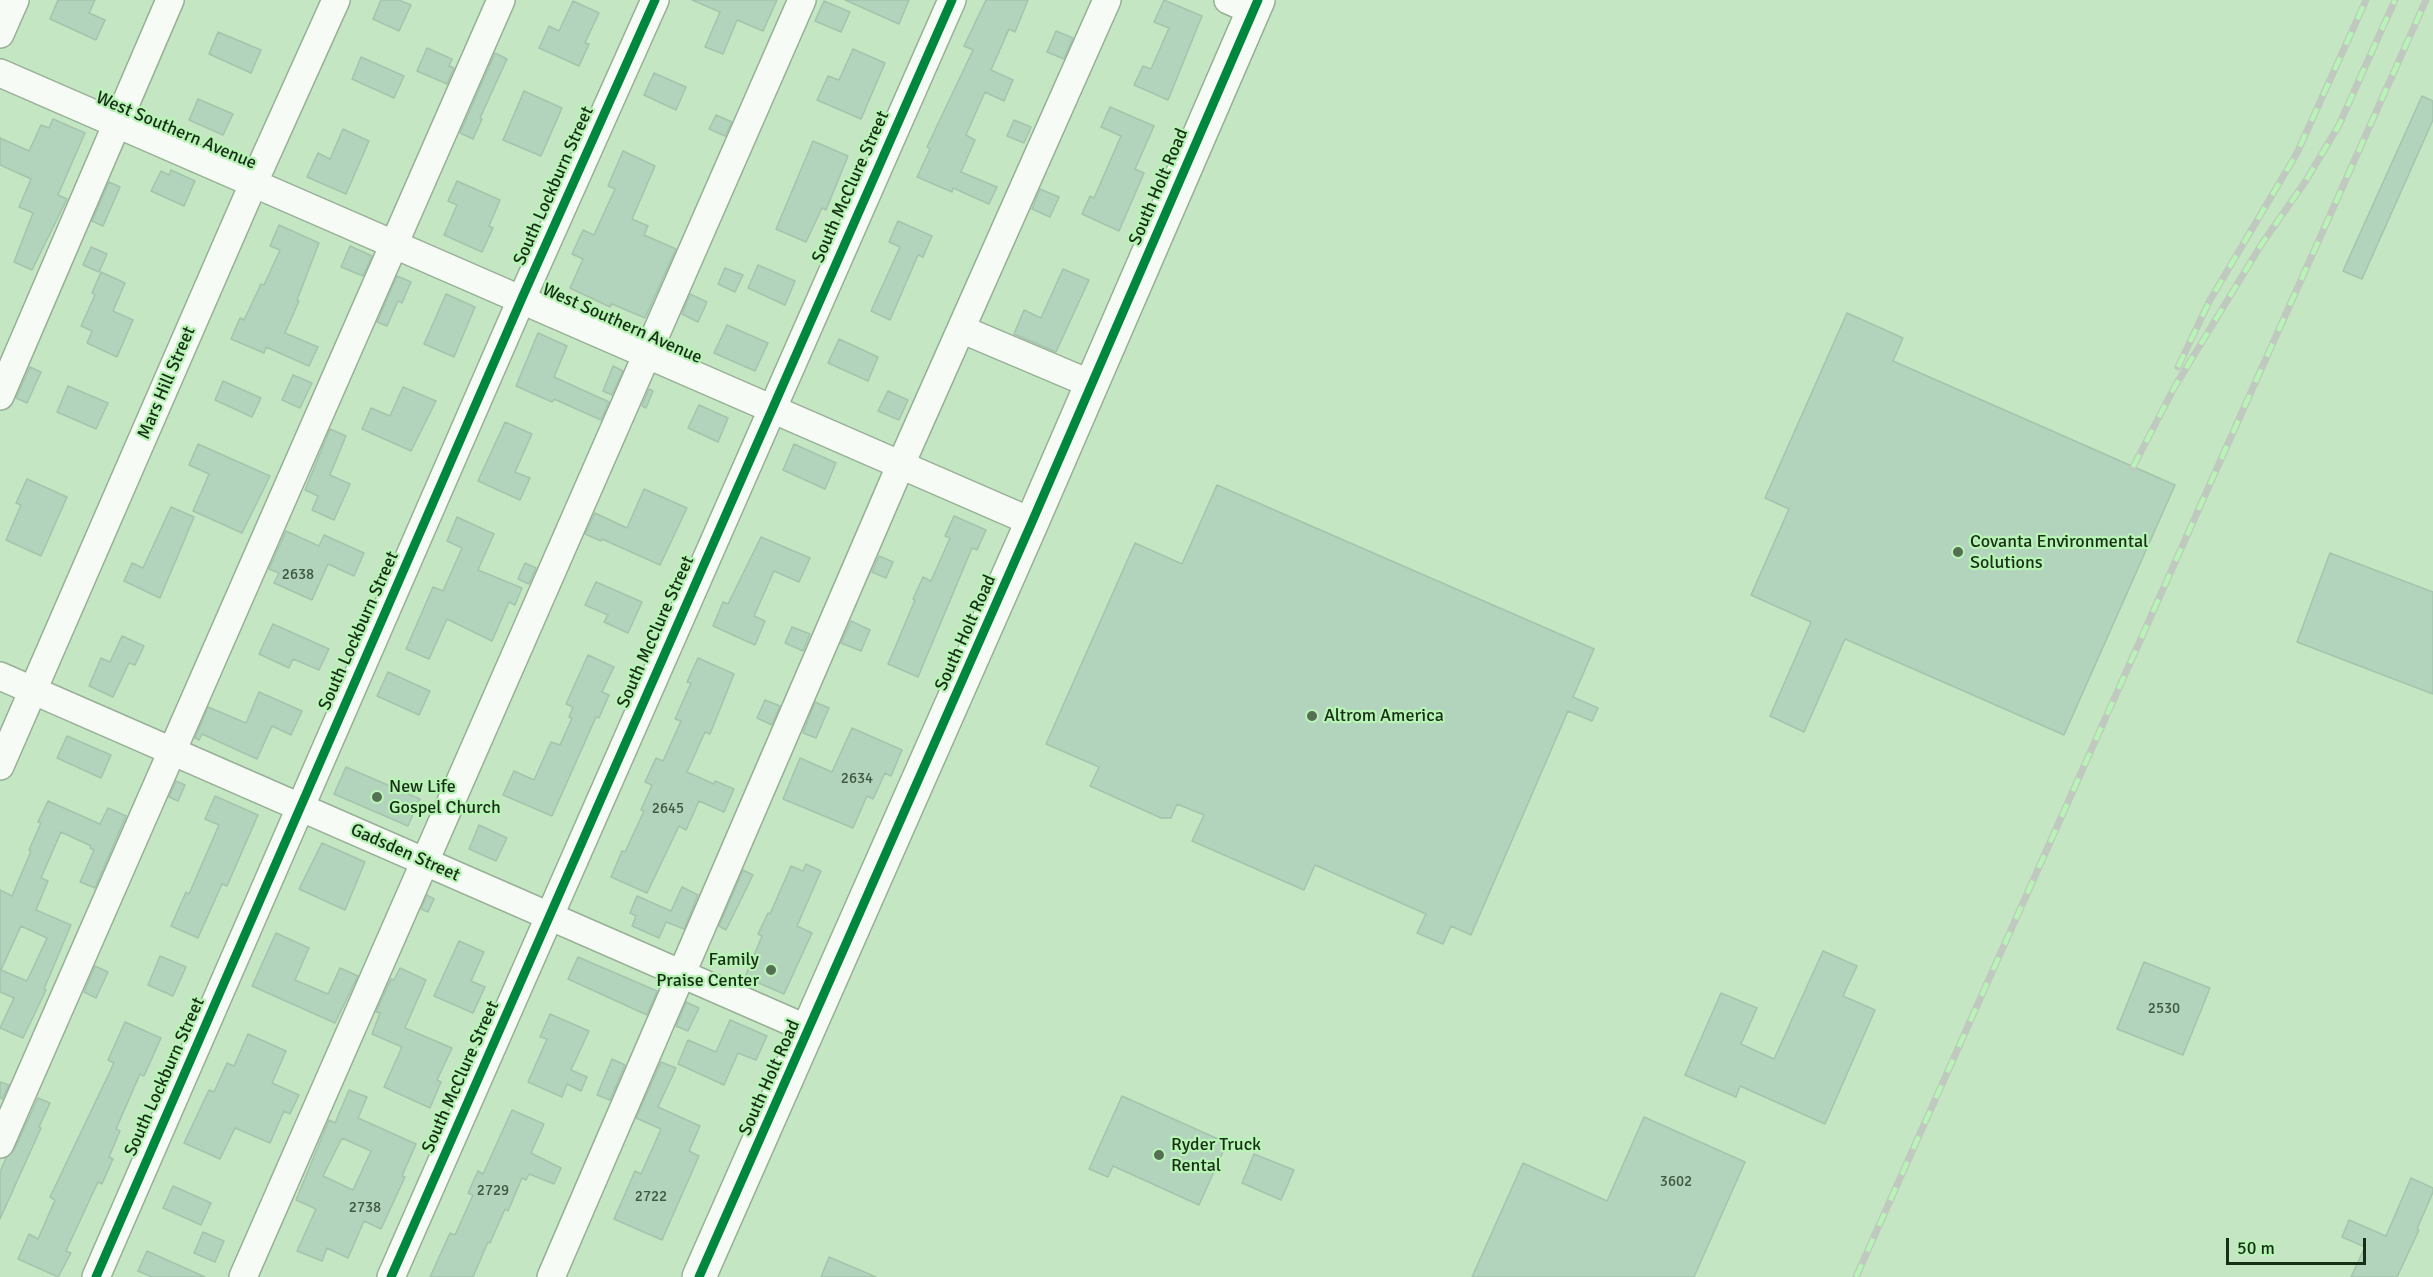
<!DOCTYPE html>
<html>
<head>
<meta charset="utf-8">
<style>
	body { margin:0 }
	#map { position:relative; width:2433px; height:1277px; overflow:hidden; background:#c5e6c3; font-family:Signika,sans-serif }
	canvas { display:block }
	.scale { position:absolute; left:2226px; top:1238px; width:140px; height:27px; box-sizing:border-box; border:3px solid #182f17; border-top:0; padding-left:8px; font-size:18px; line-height:21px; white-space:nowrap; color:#182f17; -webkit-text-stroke:4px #b8f4b5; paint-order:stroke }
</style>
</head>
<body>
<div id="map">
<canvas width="2433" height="1277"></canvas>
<div class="scale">50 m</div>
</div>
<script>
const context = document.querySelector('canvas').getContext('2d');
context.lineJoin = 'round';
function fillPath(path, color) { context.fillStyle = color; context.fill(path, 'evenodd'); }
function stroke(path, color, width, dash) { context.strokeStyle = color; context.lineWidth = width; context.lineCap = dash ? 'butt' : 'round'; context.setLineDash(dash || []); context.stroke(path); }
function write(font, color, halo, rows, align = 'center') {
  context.font = font + ' Signika,sans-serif'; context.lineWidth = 4.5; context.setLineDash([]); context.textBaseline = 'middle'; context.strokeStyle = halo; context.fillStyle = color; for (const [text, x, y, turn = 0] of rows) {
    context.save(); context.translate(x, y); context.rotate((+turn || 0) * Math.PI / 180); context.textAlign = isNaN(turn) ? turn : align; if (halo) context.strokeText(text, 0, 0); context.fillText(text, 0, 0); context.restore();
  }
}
const building = new Path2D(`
	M58 0H95L89 13 105 20 96 40 50 19Z
	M381 0H399L411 5 399 31 373 19Z
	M692 0H777L763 31 737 20 723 54 705 47 720 12Z
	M845 0H909L899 24Z
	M986 0H1028L1015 32 1009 29 991 70 1013 80 1004 101 985 92 966 135 975 140 961 172 997 187 989 204 953 188 952 192 917 177 930 149 927 147 973 50 964 46Z
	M1164 0 1202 16 1168 100 1134 85 1143 66 1151 69 1169 28 1154 22Z
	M573 1 599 13 585 43 589 44 579 66 539 48 549 26 559 31Z
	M824 1 850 12 841 32 815 21Z
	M1056 31 1073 38 1064 59 1047 52Z
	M218 32 261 50 251 73 209 54Z
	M427 48 452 59 449 66 454 68 447 84 417 71Z
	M853 49 885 63 861 119 817 100 828 76 839 80Z
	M495 53 507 59 480 118 482 119 473 139 460 133Z
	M361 57 404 76 394 98 352 79Z
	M654 73 686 87 676 110 644 95Z
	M524 91 562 108 541 156 503 140Z
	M2422 96 2433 101V120L2362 279 2343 271Z
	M198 99 233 114 223 135 189 120Z
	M1110 107 1154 126 1135 169 1144 173 1119 231 1082 214 1090 196 1094 198 1121 136 1101 127Z
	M716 115 732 122 725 136 709 129Z
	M53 119 85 133 58 195 67 199 32 270 14 262 33 213 19 207 31 179 0 165V138L29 151 41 125 49 128Z
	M1014 120 1031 127 1024 143 1007 136Z
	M343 129 369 141 346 194 307 177 318 153 330 159Z
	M813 141 848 156 826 210 822 208 806 242 776 229Z
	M623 151 655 166 632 219 648 226 644 235 676 249 645 318 612 304 610 307 570 288 583 259 572 254 583 230 594 235 615 189 608 186Z
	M171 170 195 181 184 206 151 191 161 171 169 175Z
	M457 181 500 200 489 226 493 228 482 252 444 235 457 205 448 201Z
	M109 182 120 187 103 226 92 221Z
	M1040 189 1059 197 1050 217 1032 209Z
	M898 221 932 236 923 257 918 255 890 320 871 311 900 247 889 242Z
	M279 225 319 243 297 300 299 301 285 333 318 347 309 366 266 347 264 353 231 339 240 318 244 320 261 284 264 285 280 250 270 246Z
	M350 246 372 256 363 276 341 267Z
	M91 247 107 254 99 272 83 265Z
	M758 265 795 281 785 305 748 288Z
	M725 268 743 275 735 292 718 284Z
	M1063 269 1089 280 1056 352 1014 334 1024 310 1041 318Z
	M101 272 125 283 113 311 133 320 117 357 87 343 92 331 81 326 95 295 92 293Z
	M397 276 411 282 402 303 398 301 387 326 377 322Z
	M446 294 475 307 454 357 424 344Z
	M690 294 707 302 698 322 682 314Z
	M1847 313 1903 338 1893 361 2175 485 2064 735 1845 639 1804 732 1770 716 1811 622 1751 595 1789 509 1765 498Z
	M727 325 768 343 755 371 714 353Z
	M538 333 567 346 554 377 609 402 601 420 554 399 552 402 516 386Z
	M839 339 878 357 868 381 828 363Z
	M613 366 623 371 612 395 603 391Z
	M30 367 41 372 27 403 16 398Z
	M293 375 312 383 300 408 282 400Z
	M223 381 261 398 252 417 215 400Z
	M68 386 108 403 96 429 57 412Z
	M403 387 436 401 411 451 362 429 371 408 390 416Z
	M649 389 653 391 646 408 642 406Z
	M888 391 908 400 899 420 878 411Z
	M699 405 728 418 718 442 688 428Z
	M505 422 532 434 515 472 530 478 520 500 478 481Z
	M330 429 346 436 330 475 350 484 334 520 312 510 318 496 305 490Z
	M198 444 270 476 242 533 193 511 209 474 189 465Z
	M794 444 836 463 825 489 783 470Z
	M27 479 67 497 41 556 6 540 21 505 16 503Z
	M1217 485 1594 649 1573 697 1598 708 1592 721 1568 711 1471 935 1451 926 1443 944 1417 933 1426 914 1315 865 1304 890 1192 841 1204 815 1177 804 1171 818H1161L1090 786 1099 767 1046 744 1135 543 1182 564Z
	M644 489 687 508 660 565 602 539 601 541 585 534 595 513 627 528Z
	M171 507 194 517 160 598 124 581 132 563 143 568Z
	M954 516 986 530 977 550 972 548 918 677 888 664 915 600 913 599 923 577 931 581 950 538 945 536Z
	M457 517 494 534 478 570 522 588 515 605 509 602 492 641 447 619 429 659 406 649 433 587 443 591 462 548 447 541Z
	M286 531 319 546 324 535 364 553 354 576 328 564 312 600 274 583 279 573 269 569Z
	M761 537 810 558 799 582 774 571 754 616 765 621 755 645 713 626 723 602 728 604Z
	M2330 553 2433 592V694L2297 642Z
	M879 556 893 562 886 578 872 572Z
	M525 563 536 568 529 584 518 579Z
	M596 582 642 602 628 633 604 622 608 615 585 605Z
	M851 621 870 630 861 651 841 643Z
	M273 624 329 649 319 670 293 659 289 668 259 654Z
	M792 627 810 634 803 651 785 643Z
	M122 636 144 646 135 665 129 663 113 697 89 686 101 658 110 662Z
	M588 655 614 667 602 692 609 695 599 718 596 717 552 816 503 795 514 771 534 780 551 742 560 745 572 718 569 717 573 707 566 704Z
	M698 658 734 674 710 734 705 732 687 772 714 784 715 781 734 789 724 812 699 801 686 830 679 826 647 893 611 877 622 851 625 852 644 811 641 810 652 785 645 782 656 758 663 761 681 721 675 719 691 683 687 682Z
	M388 672 430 691 419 715 377 696Z
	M259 692 302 711 291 735 272 726 257 759 202 734 199 740 195 738 208 707 246 723Z
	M765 700 780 706 772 725 757 718Z
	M815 702 829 708 816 738 803 733Z
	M852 728 902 750 891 776 885 773 873 799 867 796 853 828 783 799 800 758 832 772Z
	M67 736 111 755 101 778 57 758Z
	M346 767 420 799 408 826 334 794Z
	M176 781 185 785 178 801 169 797Z
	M215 796 258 815 227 886 222 884 198 938 171 926 186 892 189 894 219 825 205 819Z
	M48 801 100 824 108 808 126 816 95 888 80 882 94 850 90 848 91 846 61 832 41 878 48 881 36 910 71 925 44 989 46 990 23 1038 0 1028 14 998 0 992V890L12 896 31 851 29 850 41 823 38 822ZM21 926 47 938 27 981 1 970Z
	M479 825 507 838 496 861 469 849Z
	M322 843 365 862 345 910 299 889Z
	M806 864 821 871 797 926 812 933 784 994 745 977 762 936 758 934 768 913 770 914 791 866 803 871Z
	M743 870 753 875 726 930 719 926Z
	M682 887 698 895 684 929 666 922 659 938 632 926 636 916 630 913 637 896 671 911Z
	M427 895 434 899 428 912 421 909Z
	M276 933 309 948 295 980 328 994 340 968 358 976 335 1023 252 986Z
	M459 941 484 952 471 981 485 987 473 1013 434 996Z
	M1823 951 1857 966 1843 996 1875 1010 1825 1124 1740 1086 1736 1097 1685 1075 1721 993 1757 1008 1741 1044 1774 1059Z
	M160 956 186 967 173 996 148 985Z
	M578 957 657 991 647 1015 568 979Z
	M2144 962 2210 988 2183 1055 2117 1029Z
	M95 966 108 972 96 998 84 992Z
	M400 968 426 980 405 1028 452 1048 437 1080 441 1082 430 1108 384 1087 402 1047 372 1034 380 1013 376 1012 391 979 394 980Z
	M686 1002 699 1008 688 1031 676 1026Z
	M550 1014 589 1031 571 1070 587 1077 581 1091 567 1084 562 1097 528 1082 547 1039 540 1037Z
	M730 1020 767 1036 756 1060 738 1053 724 1085 678 1064 688 1040 716 1052Z
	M125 1022 161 1038 144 1076 140 1074 116 1129 120 1131 109 1157 113 1159 102 1184 98 1182 84 1212 66 1251 71 1253 58 1277 18 1259 29 1234 38 1239 55 1200 50 1197 114 1063 108 1060Z
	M248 1034 286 1051 272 1083 299 1095 290 1114 284 1111 270 1143 235 1128 220 1159 184 1143 209 1090 214 1092 227 1063 234 1066Z
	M612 1059 625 1065 610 1100 597 1095Z
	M661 1062 676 1068 658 1107 700 1126 689 1151 699 1156 662 1240 614 1219 635 1171 641 1174 661 1129 636 1118Z
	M0 1082 9 1085 2 1099 0 1098Z
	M349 1090 367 1097 358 1118 416 1144 402 1176 405 1177 381 1229 364 1221 348 1258 327 1248 322 1261 297 1251 316 1209 296 1200 329 1120 335 1123ZM342 1138 371 1151 353 1190 323 1176Z
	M1122 1096 1227 1143 1199 1205 1113 1166 1108 1177 1089 1169Z
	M38 1098 50 1103 39 1127 41 1128 0 1219V1172L6 1158 14 1150Z
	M512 1110 544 1124 531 1153 561 1168 554 1184 529 1174 526 1180 522 1178 508 1211 505 1209 490 1243 488 1242 473 1277H430L450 1233 455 1235 473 1195 468 1193 478 1171 483 1174Z
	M1644 1117 1745 1162 1694 1277H1472L1523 1163 1607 1201Z
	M1254 1154 1294 1170 1281 1200 1242 1183Z
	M2411 1178 2433 1188V1192L2417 1229 2419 1230 2397 1277H2351L2365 1247 2342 1237 2349 1220 2386 1236Z
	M173 1186 211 1203 201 1225 163 1208Z
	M203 1232 224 1241 215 1262 194 1253Z
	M147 1251 205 1277H152L138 1271Z
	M829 1257 876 1277H821Z`);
const minor = new Path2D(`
	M1228 0 1253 11
	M0 34 15 0
	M0 73 1032 522
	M961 329 1091 384
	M0 396 170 0
	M0 676 810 1030
	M0 766 254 182 336 0
	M0 1144 501 0
	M96 1277 522 298 655 0
	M243 1277 802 0
	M391 1277 952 0
	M551 1277 901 464 1107 0`);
const major = new Path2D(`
	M699 1277 1032 522 1258 0`);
const rail = new Path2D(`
	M2178 367 2210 300 2297 153 2366 0
	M2133 467 2174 388 2261 245 2305 182 2339 125 2395 0
	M1856 1277 2426 0`);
const cycleway = new Path2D(`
	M96 1277 522 298 655 0
	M391 1277 952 0
	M699 1277 1032 522 1258 0`);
const markers = [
	[1958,552,6,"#556f53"],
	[1312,716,6,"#556f53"],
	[377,797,6,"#556f53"],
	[771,970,6,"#556f53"],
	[1159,1155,6,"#556f53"]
];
const numberNames = [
	["2638",298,575],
	["2634",857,779],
	["2645",668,809],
	["2530",2164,1009],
	["3602",1676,1182],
	["2729",493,1191],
	["2722",651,1197],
	["2738",365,1208]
];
const streetNames = [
	["West Southern Avenue",176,131,23],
	["South Lockburn Street",554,186,-66],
	["South McClure Street",851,187,-66],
	["South Holt Road",1159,187,-67],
	["West Southern Avenue",622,324,24],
	["Mars Hill Street",167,383,-67],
	["South Lockburn Street",359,631,-66],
	["South McClure Street",656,632,-66],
	["South Holt Road",966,633,-66],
	["Gadsden Street",405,853,24],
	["South Lockburn Street",165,1077,-66],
	["South McClure Street",461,1077,-66],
	["South Holt Road",770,1078,-66]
];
const poiNames = [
	["Covanta Environmental",1970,542],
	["Solutions",1970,563],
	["Altrom America",1324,716],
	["New Life",389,787],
	["Gospel Church",389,808],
	["Family",759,960,"right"],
	["Praise Center",759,981,"right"],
	["Ryder Truck",1171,1145],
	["Rental",1171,1166]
];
fillPath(building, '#b3d4bc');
stroke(building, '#a4c4ac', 1.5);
stroke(minor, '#97b095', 30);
stroke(major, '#97b095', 36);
stroke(minor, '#f6fbf6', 27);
stroke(major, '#f6fbf6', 33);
stroke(rail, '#c0c9bf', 7);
stroke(rail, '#b8f4b5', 4.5, [14]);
stroke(cycleway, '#00873e', 9);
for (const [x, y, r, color] of markers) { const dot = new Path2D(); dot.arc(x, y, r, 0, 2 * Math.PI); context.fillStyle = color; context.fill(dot); stroke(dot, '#b8f4b5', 2); }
write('15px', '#3f5840', null, numberNames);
write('18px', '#182f17', '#b8f4b5', streetNames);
write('18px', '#182f17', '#b8f4b5', poiNames, 'left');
</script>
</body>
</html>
